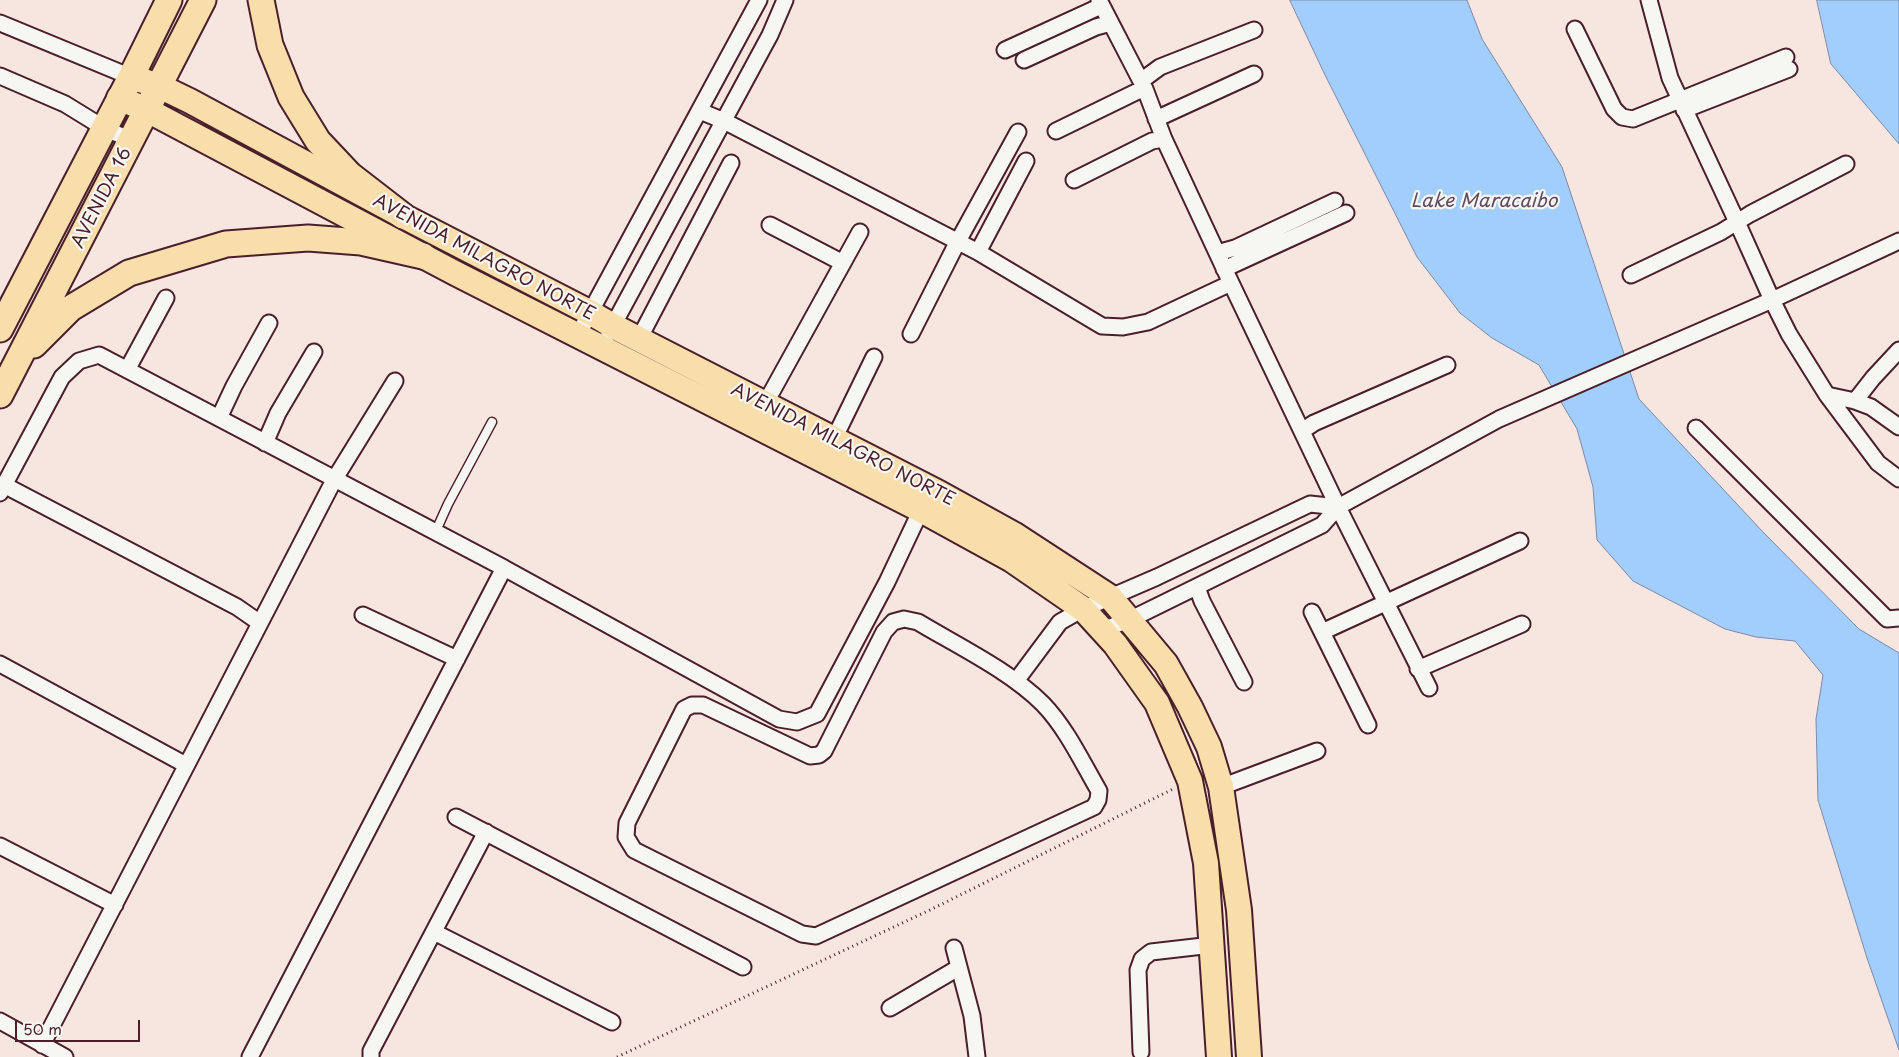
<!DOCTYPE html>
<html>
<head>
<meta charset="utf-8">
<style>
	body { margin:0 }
	#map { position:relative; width:1899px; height:1057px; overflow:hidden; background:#f7e5e0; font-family:"Playpen Sans",sans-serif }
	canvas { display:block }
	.scale { position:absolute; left:15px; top:1020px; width:125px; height:22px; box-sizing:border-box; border:2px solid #4a1f2b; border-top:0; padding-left:6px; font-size:15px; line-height:18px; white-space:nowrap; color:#4a1f2b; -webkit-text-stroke:4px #f6f6f2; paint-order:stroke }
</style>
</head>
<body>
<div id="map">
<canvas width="1899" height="1057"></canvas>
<div class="scale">50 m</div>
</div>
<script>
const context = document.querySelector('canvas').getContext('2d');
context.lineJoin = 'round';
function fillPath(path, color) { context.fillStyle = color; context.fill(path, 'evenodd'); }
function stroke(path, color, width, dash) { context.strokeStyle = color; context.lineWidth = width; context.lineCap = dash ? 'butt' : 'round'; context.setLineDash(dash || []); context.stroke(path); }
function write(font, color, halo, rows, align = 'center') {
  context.font = font + ' "Playpen Sans",sans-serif'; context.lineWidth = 4.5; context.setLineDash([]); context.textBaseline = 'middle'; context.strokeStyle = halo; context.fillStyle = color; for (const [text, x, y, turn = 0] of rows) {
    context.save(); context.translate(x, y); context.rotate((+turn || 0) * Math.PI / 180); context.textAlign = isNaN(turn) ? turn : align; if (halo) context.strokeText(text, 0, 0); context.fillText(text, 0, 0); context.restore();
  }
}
const water = new Path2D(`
	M1290 0H1467L1482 39 1562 167 1639 399 1763 532 1859 629 1899 653V1050L1867 958 1818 800 1816 719 1823 675 1795 641 1756 637 1725 629 1633 581 1597 540 1593 487 1577 429 1539 365 1492 338 1460 313 1417 257 1325 75Z
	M1817 0H1899V144L1831 64Z`);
const path = new Path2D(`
	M617 1057 932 909 1173 789`);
const service = new Path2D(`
	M435 533 448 504 492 422`);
const minor = new Path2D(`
	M1099 0 1145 89 1164 139 1231 283 1338 507 1429 688
	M1649 0 1670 78 1737 222 1772 300 1789 334 1827 395 1878 463 1899 479
	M0 23 131 77
	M1575 29 1614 109 1622 117 1633 119 1786 57
	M1005 50 1101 6
	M1024 60 1096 27 1111 23
	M0 76 65 104 104 128 131 140
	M1141 81 1160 67 1254 30
	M1684 110 1789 69
	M700 111 724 121 978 252 1102 326 1123 327 1148 322 1231 283
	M1156 119 1254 74
	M1056 131 1136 92 1145 89
	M1074 180 1152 141 1164 139
	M770 225 843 263
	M978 252 1026 161
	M1217 253 1235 248 1335 201
	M1224 269 1346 213
	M1631 275 1721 232 1750 214 1846 164
	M609 333 770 35 785 0
	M911 334 957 243 1018 132
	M578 335 759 0
	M639 339 731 163
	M127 370 166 298
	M1827 395 1855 401 1871 407 1899 427
	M1855 401 1873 378 1899 350
	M765 404 860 232
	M219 418 234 386 269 323
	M1696 428 1887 619 1899 618
	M1302 431 1314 423 1447 365
	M834 439 874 357
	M265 443 278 413 314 352
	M4 485 237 607 260 623
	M0 493 62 377 79 361 99 355 504 568 250 1057
	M504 568 779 719 797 722 817 714 887 582 921 510
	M1197 587 1202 601 1244 682
	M1312 612 1368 725
	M363 615 457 659
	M904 619 918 622C958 646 1010 671 1043 704 1067 729 1082 762 1099 791L1098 800 1094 807 816 936 802 934 634 850 626 837 627 823 684 709 692 705H703L810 756 819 755 824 751 884 632 893 622Z
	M1102 630 1129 620 1322 525 1338 507 1499 419 1772 300 1899 241
	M1322 632 1520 541
	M0 664 186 765
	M1418 669 1522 624
	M1016 681 1060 622 1083 609 1157 577 1310 504 1338 507
	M1221 787 1317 751
	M456 817 743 967
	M0 846 115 905
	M434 932 612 1022
	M954 948 972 1016 977 1057
	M890 1008 958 968
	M0 1021 65 1057
	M42 1045 334 480 395 381
	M1141 1052 1138 970 1142 959 1151 952 1212 945
	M371 1057V1051L486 832`);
const primary = new Path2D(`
	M131 77 159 86 190 101 403 216 591 313 613 326 939 493 1015 535 1110 597 1166 664 1190 707 1209 747 1221 787 1239 910 1249 1057
	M119 98 147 110 455 273 921 510 1012 560 1083 609 1115 644 1157 703 1190 781 1206 863 1219 1057`);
const trunk = new Path2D(`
	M261 0 270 45 291 97 318 141 350 175 403 216
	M0 329 131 77 169 0
	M34 345 71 308 129 273 226 244 308 238 361 242 423 256
	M0 395 203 0`);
const streetNames = [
	["AVENIDA 16",102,198,-63],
	["AVENIDA MILAGRO NORTE",484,258,28],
	["AVENIDA MILAGRO NORTE",843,445,27]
];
const waterNames = [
	["Lake Maracaibo",1484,202]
];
fillPath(water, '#a1cefc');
stroke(water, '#7e88a8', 1);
stroke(service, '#4a1f2b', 11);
stroke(minor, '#4a1f2b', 19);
stroke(primary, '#4a1f2b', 28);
stroke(trunk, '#4a1f2b', 29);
stroke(path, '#4a1f2b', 3, [1, 4]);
stroke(service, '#f6f6f2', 8);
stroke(minor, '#f6f6f2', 15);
stroke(primary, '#f8deab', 24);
stroke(trunk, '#f8deab', 25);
write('18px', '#4a1f2b', '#f6f6f2', streetNames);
write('italic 19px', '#604b5f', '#f6f6f2', waterNames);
</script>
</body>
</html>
